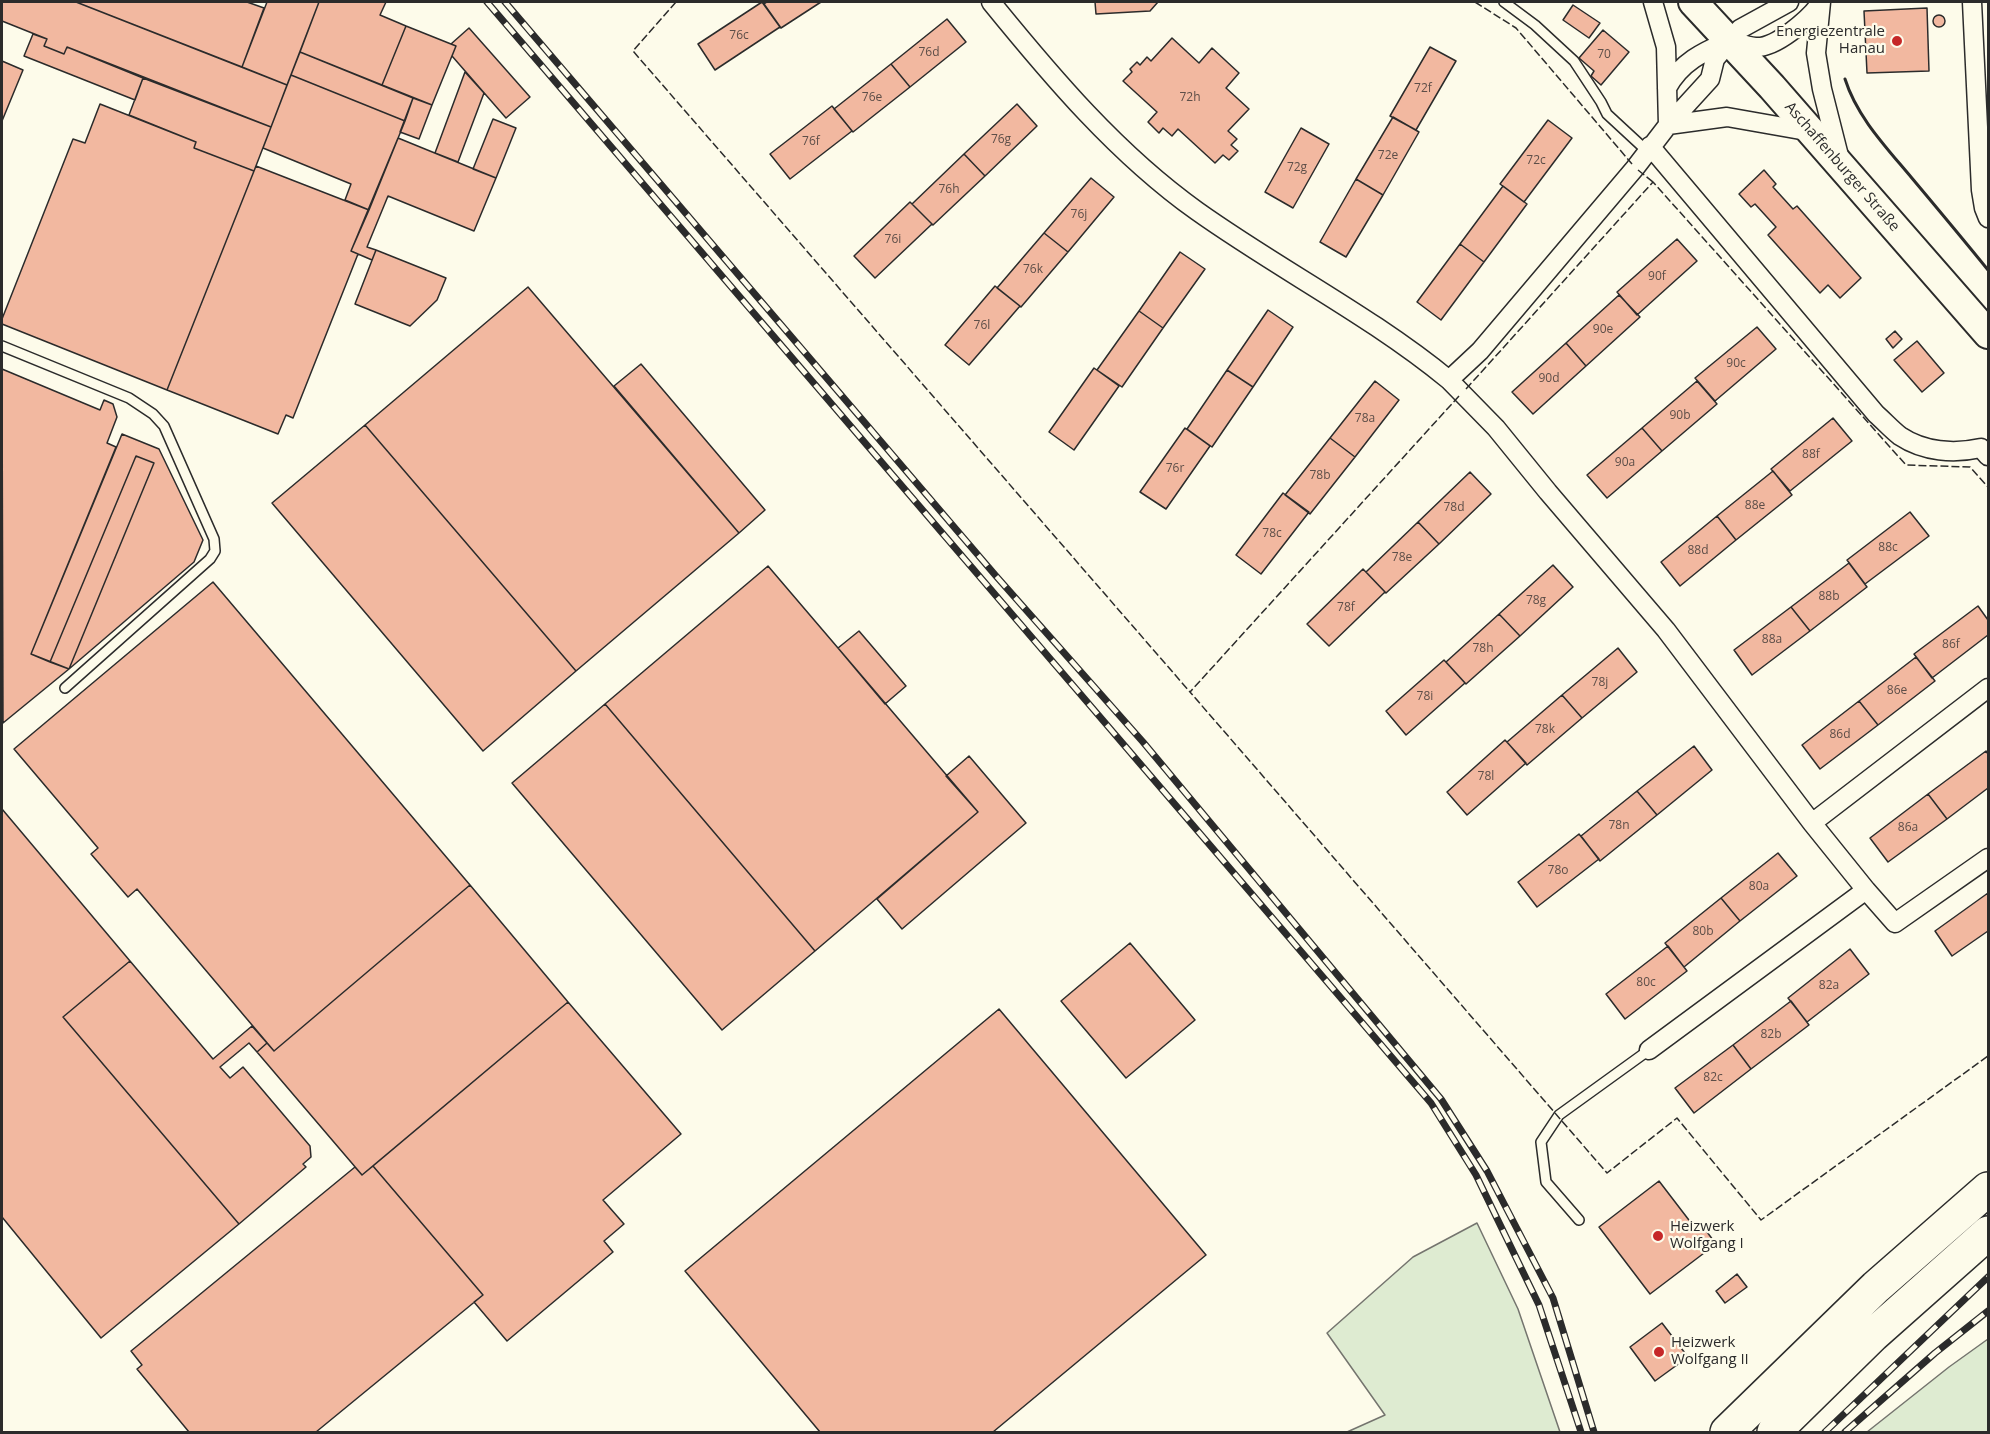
<!DOCTYPE html>
<html>
<head>
<meta charset="utf-8">
<style>
	body { margin:0 }
	#map { position:relative; width:1990px; height:1434px; overflow:hidden; background:#fdfbea; font-family:"Open Sans",sans-serif }
	canvas { display:block }
	.frame { position:absolute; inset:0; border:3px solid #2b2b2b; pointer-events:none }
</style>
</head>
<body>
<div id="map">
<canvas width="1990" height="1434"></canvas>
<div class="frame"></div>
</div>
<script>
const context = document.querySelector('canvas').getContext('2d');
context.lineJoin = 'round';
function fillPath(path, color) { context.fillStyle = color; context.fill(path, 'evenodd'); }
function stroke(path, color, width, dash) { context.strokeStyle = color; context.lineWidth = width; context.lineCap = dash ? 'butt' : 'round'; context.setLineDash(dash || []); context.stroke(path); }
function write(font, color, halo, rows, align = 'center') {
  context.font = font + ' "Open Sans",sans-serif'; context.lineWidth = 4.5; context.setLineDash([]); context.textBaseline = 'middle'; context.strokeStyle = halo; context.fillStyle = color; for (const [text, x, y, turn = 0] of rows) {
    context.save(); context.translate(x, y); context.rotate((+turn || 0) * Math.PI / 180); context.textAlign = isNaN(turn) ? turn : align; if (halo) context.strokeText(text, 0, 0); context.fillText(text, 0, 0); context.restore();
  }
}
const green = new Path2D(`
	M1477 1223 1518 1309 1560 1432H1347L1385 1415 1327 1333 1413 1257Z
	M1988 1339V1432H1867L1949 1367Z`);
const building = new Path2D(`
	M2 2H76L287 85 271 127 67 47 64 54 44 46 47 39 2 21Z
	M76 2H247L264 8 242 67Z
	M267 2H319L287 85 242 67Z
	M319 2H386L380 15 406 26 382 85 300 52Z
	M762 2 780 27 715 70 698 44Z
	M767 2H821L781 28 764 4Z
	M1095 2H1158L1150 11 1096 14Z
	M1573 5 1600 23 1589 38 1563 20Z
	M1927 8 1929 71 1867 73 1864 11Z
	M1933 21a6 6 0 1 1 12 0a6 6 0 1 1-12 0Z
	M947 19 966 42 910 87 891 64Z
	M406 26 456 46 432 105 382 85Z
	M469 28 530 97 506 118 452 56 456 46 451 44Z
	M1603 30 1629 52 1601 85 1591 76 1594 71 1579 58Z
	M33 34 47 39 44 46 64 54 67 47 143 78 135 100 24 56Z
	M1172 38 1199 63 1212 48 1239 73 1226 88 1249 109 1228 131 1237 139 1231 145 1238 151 1229 160 1223 155 1215 163 1178 129 1172 136 1163 128 1159 133 1148 122 1157 112 1123 81 1132 72 1130 69 1137 62 1140 65 1147 57 1151 61Z
	M1430 47 1456 61 1416 130 1390 116Z
	M300 52 413 98 405 121 291 75Z
	M2 61 23 70 2 121Z
	M891 64 910 87 853 132 834 109Z
	M465 72 484 93 458 162 435 153Z
	M291 75 405 121 369 210 345 200 351 184 263 148Z
	M143 78 271 127 254 171 194 148 196 142 129 115Z
	M413 98 432 105 419 139 400 132Z
	M100 104 196 142 194 148 254 171 167 390 2 324V319L73 139 85 143Z
	M1017 104 1037 126 985 176 964 154Z
	M832 106 852 131 790 179 770 154Z
	M1393 117 1419 132 1383 195 1356 179Z
	M493 119 516 128 496 178 473 169Z
	M1548 120 1572 138 1524 202 1500 184Z
	M1301 128 1329 144 1293 208 1265 192Z
	M398 138 496 178 474 231 388 196 367 247 376 250 372 260 351 251Z
	M964 154 985 176 933 225 912 204Z
	M256 166 369 210 351 251 358 254 293 418 286 415 278 434 167 390Z
	M1764 170 1776 184 1773 187 1793 209 1797 206 1861 278 1840 298 1828 285 1820 293 1768 235 1776 227 1755 204 1751 207 1739 194Z
	M1091 178 1114 197 1068 252 1044 233Z
	M1356 179 1383 195 1346 257 1320 242Z
	M1503 186 1527 204 1484 262 1460 244Z
	M910 202 932 224 875 278 854 256Z
	M1044 233 1068 252 1021 307 997 288Z
	M1677 239 1697 261 1637 315 1617 292Z
	M1460 244 1484 262 1441 320 1417 302Z
	M376 250 446 278 437 300 410 326 355 304Z
	M1180 252 1205 269 1163 328 1139 311Z
	M995 286 1020 306 969 365 945 345Z
	M528 287 739 533 576 671 365 425Z
	M1619 295 1640 317 1586 366 1566 343Z
	M1268 310 1293 327 1253 387 1227 370Z
	M1139 311 1163 328 1122 387 1097 370Z
	M1757 327 1776 349 1715 401 1695 378Z
	M1895 331 1902 339 1893 348 1886 339Z
	M1917 341 1944 373 1922 392 1894 360Z
	M1566 343 1586 366 1533 414 1512 392Z
	M641 364 765 510 739 533 614 386Z
	M1094 368 1119 386 1074 450 1049 432Z
	M2 369 100 410 104 400 113 404 117 417 107 443 116 447 31 654 69 669 3 723Z
	M1227 370 1253 387 1212 447 1187 429Z
	M1375 381 1399 400 1355 457 1330 438Z
	M1697 381 1717 404 1662 451 1642 428Z
	M1833 418 1852 441 1790 491 1771 469Z
	M365 425 576 671 483 751 272 503Z
	M1185 428 1210 446 1166 509 1140 492Z
	M1642 428 1662 451 1607 498 1587 475Z
	M122 434 159 449 203 540 194 562 69 669 154 463 136 456 50 662 31 654Z
	M1330 438 1355 457 1310 514 1285 495Z
	M136 456 154 463 69 669 50 662Z
	M1773 471 1792 495 1736 540 1717 516Z
	M1470 472 1491 494 1439 544 1418 522Z
	M1283 493 1309 512 1261 574 1236 555Z
	M1910 512 1929 536 1865 584 1847 560Z
	M1717 516 1736 540 1680 586 1661 562Z
	M1418 522 1439 544 1386 593 1366 572Z
	M1849 563 1867 587 1810 631 1791 607Z
	M1553 565 1573 587 1520 636 1499 614Z
	M768 566 978 812 815 951 605 704Z
	M1363 569 1385 592 1329 646 1307 624Z
	M213 582 470 885 274 1051 137 889 128 897 91 854 98 848 14 749Z
	M1978 606 1988 620V635L1932 678 1914 654Z
	M1791 607 1810 631 1752 675 1734 650Z
	M1499 614 1520 636 1466 684 1446 662Z
	M859 631 906 686 885 704 838 648Z
	M1618 648 1637 672 1582 718 1562 695Z
	M1916 657 1935 681 1878 725 1859 701Z
	M1444 660 1465 683 1406 735 1386 711Z
	M1562 695 1582 718 1527 765 1507 742Z
	M1859 701 1878 725 1820 769 1802 745Z
	M605 704 815 951 722 1030 512 783Z
	M1505 740 1526 763 1467 815 1447 792Z
	M1694 746 1712 770 1657 815 1637 791Z
	M1986 751 1988 754V788L1947 819 1928 794Z
	M969 756 1026 823 902 929 877 899 978 812 946 776Z
	M1637 791 1657 815 1600 861 1581 836Z
	M1928 794 1947 819 1888 862 1870 838Z
	M2 809 130 961 63 1017 239 1224 101 1338 2 1217Z
	M1579 834 1599 859 1537 907 1518 882Z
	M1778 853 1797 876 1740 921 1721 898Z
	M470 885 568 1002 362 1175 257 1052 267 1043 274 1051Z
	M1988 893V931L1952 956 1935 931Z
	M1721 898 1740 921 1684 967 1665 943Z
	M1130 943 1195 1020 1126 1078 1061 1001Z
	M1668 946 1687 971 1625 1019 1606 994Z
	M1850 949 1869 974 1807 1022 1788 998Z
	M130 961 213 1059 252 1026 267 1043 257 1052 249 1043 220 1067 230 1078 243 1067 310 1146 311 1157 303 1164 306 1167 239 1224 63 1017Z
	M1791 1001 1809 1025 1751 1069 1733 1045Z
	M568 1002 681 1134 603 1200 624 1224 604 1241 613 1252 507 1341 474 1302 483 1295 373 1166Z
	M999 1009 1206 1255 993 1432H820L685 1271Z
	M1733 1045 1751 1069 1694 1113 1675 1088Z
	M373 1166 483 1295 316 1432H189L137 1369 142 1365 131 1351 355 1167 362 1175Z
	M1659 1181 1695 1228 1701 1224 1716 1244 1650 1294 1599 1227Z
	M1737 1274 1747 1287 1725 1303 1716 1291Z
	M1662 1323 1688 1357 1655 1381 1630 1347Z`);
const lane = new Path2D(`
	M1504 2 1535 25 1574 61 1601 102 1607 114 1647 151
	M2 346 129 398 153 414 164 426 214 539 215 551 210 559 65 688
	M1579 1220 1546 1182 1541 1142 1559 1115 1649 1050`);
const street = new Path2D(`
	M991 2C1052 77 1117 154 1197 211 1280 270 1371 316 1449 380L1480 351 1635 168 1668 125 1710 79 1715 59 1740 29 1789 2
	M1653 2 1666 47 1668 125
	M1821 2 1816 53 1822 89 1839 156
	M1972 2 1981 190 1984 208 1988 218
	M1732 41C1739 43 1747 46 1755 47 1775 49 1809 19 1820 4
	M1667 88C1681 62 1703 52 1728 41
	M1668 125 1727 117 1812 132
	M1650 146 1876 414C1884 421 1892 430 1900 436 1924 452 1954 454 1981 448L1988 456
	M1449 380 1496 428 1548 492 1666 630 1812 823
	M1866 890 1895 923 1988 858
	M1649 1050 1866 890 1812 823 1988 688`);
const primary = new Path2D(`
	M1693 2 1772 87 1988 334`);
const highway = new Path2D(`
	M1727 1432 1876 1287 1988 1189
	M1774 1432 1873 1335 1988 1233`);
const rail = new Path2D(`
	M487 2 1431 1103 1476 1175 1539 1305 1581 1432
	M505 2 996 576 1143 742 1441 1099 1487 1171 1553 1298 1594 1432
	M1825 1432 1988 1277
	M1845 1432 1935 1353 1988 1311`);
const fence = new Path2D(`
	M676 2 633 51 1190 692 1192 690
	M1475 2 1516 28 1632 164
	M1638 170 1653 182 1652 184
	M1466 389 1653 182 1906 465 1970 467 1988 487
	M1459 396 1190 692 1607 1173 1677 1118 1761 1220 1988 1056`);
const wall = new Path2D(`
	M1845 79C1857 117 1886 147 1911 177 1937 208 1963 239 1988 270`);
const markers = [
	[1897,41,6,"#c62828"],
	[1658,1236,6,"#c62828"],
	[1659,1352,6,"#c62828"]
];
const numberNames = [
	["76c",739,36],
	["76d",929,53],
	["70",1604,55],
	["72f",1423,89],
	["76e",872,98],
	["72h",1190,98],
	["76g",1001,140],
	["76f",811,142],
	["72e",1388,156],
	["72c",1536,161],
	["72g",1297,168],
	["76h",949,190],
	["76j",1079,215],
	["76i",893,240],
	["76k",1033,270],
	["90f",1657,277],
	["76l",982,326],
	["90e",1603,330],
	["90c",1736,364],
	["90d",1549,379],
	["90b",1680,416],
	["78a",1365,419],
	["88f",1811,455],
	["90a",1625,463],
	["76r",1175,469],
	["78b",1320,476],
	["88e",1755,506],
	["78d",1454,508],
	["78c",1272,534],
	["88c",1888,548],
	["88d",1698,551],
	["78e",1402,558],
	["88b",1829,597],
	["78g",1536,601],
	["78f",1346,608],
	["88a",1772,640],
	["86f",1951,645],
	["78h",1483,649],
	["78j",1600,683],
	["86e",1897,691],
	["78i",1425,697],
	["78k",1545,730],
	["86d",1840,735],
	["78l",1486,777],
	["78n",1619,826],
	["86a",1908,828],
	["78o",1558,871],
	["80a",1759,887],
	["80b",1703,932],
	["80c",1646,983],
	["82a",1829,986],
	["82b",1771,1035],
	["82c",1713,1078]
];
const poiNames = [
	["Energiezentrale",1885,32,"right"],
	["Hanau",1885,49,"right"],
	["Heizwerk",1670,1227],
	["Wolfgang I",1670,1244],
	["Heizwerk",1671,1343],
	["Wolfgang II",1671,1360]
];
const streetNames = [
	["Aschaffenburger Straße",1842,167,49]
];
fillPath(green, '#deebd1');
stroke(green, '#74746e', 1.5);
fillPath(building, '#f2b8a0');
stroke(building, '#2b2b2b', 1.5);
stroke(lane, '#2b2b2b', 12);
stroke(street, '#2b2b2b', 21);
stroke(primary, '#2b2b2b', 32);
stroke(highway, '#2b2b2b', 36);
stroke(lane, '#fdfbea', 9);
stroke(street, '#fdfbea', 18);
stroke(primary, '#fdfbea', 28);
stroke(highway, '#fdfbea', 33);
stroke(rail, '#2b2b2b', 7);
stroke(rail, '#fdfbea', 4.5, [14]);
stroke(fence, '#2b2b2b', 1.5, [8, 3]);
stroke(wall, '#2b2b2b', 3);
for (const [x, y, r, color] of markers) { const dot = new Path2D(); dot.arc(x, y, r, 0, 2 * Math.PI); context.fillStyle = color; context.fill(dot); stroke(dot, '#fdfbea', 2); }
write('12px', '#5d4e48', null, numberNames);
write('15px', '#2b2b2b', '#fdfbea', poiNames, 'left');
write('15px', '#2b2b2b', '#fdfbea', streetNames);
</script>
</body>
</html>
